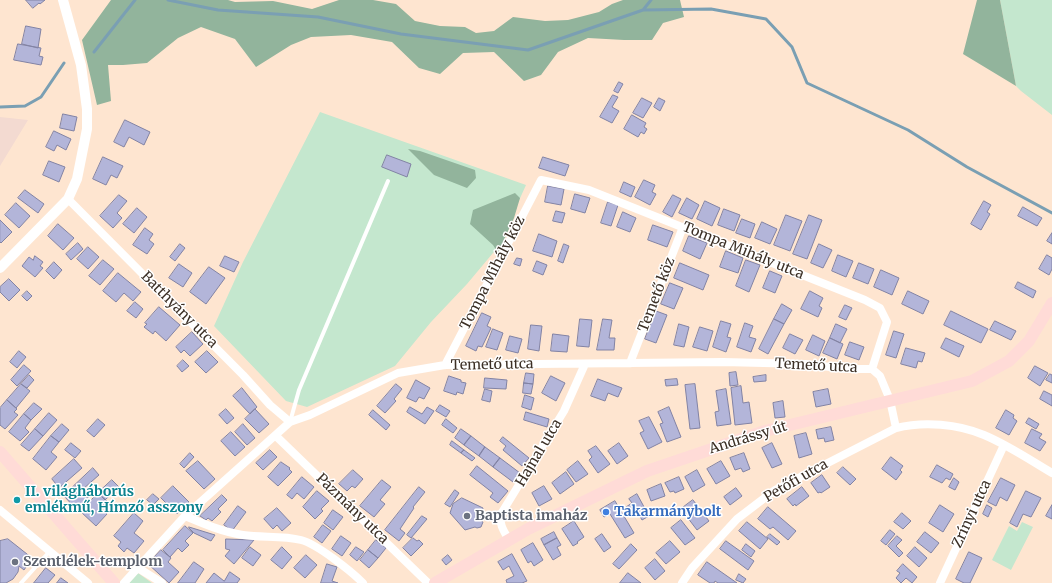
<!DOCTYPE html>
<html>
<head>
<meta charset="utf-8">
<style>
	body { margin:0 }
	canvas { display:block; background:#fee5d0 }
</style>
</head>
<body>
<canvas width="1052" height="583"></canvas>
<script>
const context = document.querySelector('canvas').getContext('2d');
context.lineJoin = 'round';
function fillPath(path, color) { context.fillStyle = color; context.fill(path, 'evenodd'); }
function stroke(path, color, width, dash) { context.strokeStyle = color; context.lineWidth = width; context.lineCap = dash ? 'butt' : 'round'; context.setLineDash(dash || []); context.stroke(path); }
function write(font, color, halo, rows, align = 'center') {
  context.font = font + ' Merriweather,serif'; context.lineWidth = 3; context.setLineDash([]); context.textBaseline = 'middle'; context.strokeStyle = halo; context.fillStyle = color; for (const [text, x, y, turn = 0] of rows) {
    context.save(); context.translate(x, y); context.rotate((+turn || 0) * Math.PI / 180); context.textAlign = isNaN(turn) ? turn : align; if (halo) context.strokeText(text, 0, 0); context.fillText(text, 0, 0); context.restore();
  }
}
const medical = new Path2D(`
	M0 117 28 120 0 166Z`);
const green = new Path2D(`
	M1000 0H1052V115L1021 91 1016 86Z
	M320 112 526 185 498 247 467 284 431 322 395 366 307 407 286 401 214 326 243 262Z
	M1022 522 1033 527 1011 570 992 560 1009 526 1017 531Z
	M138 573 152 583H129Z`);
const forest = new Path2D(`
	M111 0H228L235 2 273 1 312 9 339 0H373L396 4 415 21 440 26 465 27 476 33 494 31 513 17 545 21 568 20 599 12 612 4 623 0H680L684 17 663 23 652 40H624L588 38 558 52 541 75 524 81 494 52 463 53 440 74 419 68 392 42 351 35 311 37 291 45 256 67 235 39 201 27 178 38 147 63 123 65H108L111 101 97 105 82 40Z
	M977 0H1000L1016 86 963 54Z
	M408 149 420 151 475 170 476 178 467 188 434 175Z
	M515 193 520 198 514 218 498 253 493 245 470 224 473 210Z`);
const stream = new Path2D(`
	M168 0 218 10 318 17 401 34 528 50 643 10 651 0
	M644 10 711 9 766 19 792 47 807 83 908 130 967 167 1052 213
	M94 52 135 0
	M0 107 25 106 41 97 64 63`);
const building = new Path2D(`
	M26 0H45L40 4 39 3 33 8Z
	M26 26 41 29 38 48 22 44Z
	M18 44 41 48 39 56 43 57 41 65 14 60Z
	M619 82 623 84 618 93 614 91Z
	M613 95 618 97 612 107 619 111 612 123 600 117Z
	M642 98 652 103 643 118 633 113Z
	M659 98 665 101 660 111 654 107Z
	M63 114 77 117 74 131 60 128Z
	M632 115 646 123 644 127 647 129 644 134 641 132 638 137 624 129Z
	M125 120 150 132 144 145 129 137 124 147 114 142Z
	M54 131 71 139 66 150 57 145 54 151 46 147Z
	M387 155 411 164 407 177 382 167Z
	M103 157 123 166 117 178 111 175 106 185 93 179Z
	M543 157 569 165 565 176 539 168Z
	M49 161 65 167 59 182 43 175Z
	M644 180 655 185 652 192 656 194 650 205 635 197Z
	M624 182 635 187 631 197 620 192Z
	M548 186 564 189 561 205 545 202Z
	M25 190 44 204 38 213 18 198Z
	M575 194 590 198 585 213 571 209Z
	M119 195 127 201 117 213 122 218 113 228 100 216Z
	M673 195 681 199 672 217 663 212Z
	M687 198 699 205 692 219 679 213Z
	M705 201 720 208 712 226 697 219Z
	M984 201 991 205 987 212 990 214 981 230 971 224Z
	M608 202 618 205 611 226 601 223Z
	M16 203 30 216 19 228 5 215Z
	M1023 207 1042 218 1037 226 1018 216Z
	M137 208 147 217 134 233 123 224Z
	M724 209 740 215 734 231 718 225Z
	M556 211 565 213 562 223 553 221Z
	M623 212 636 218 630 232 617 227Z
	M786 215 802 221 790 251 774 245Z
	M809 215 822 220 807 259 793 254Z
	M742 219 755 224 750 238 736 233Z
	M0 220 12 232 1 243 0 242Z
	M762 222 777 229 770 244 755 238Z
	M58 224 74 238 63 250 48 236Z
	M653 225 673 232 667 247 648 240Z
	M145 228 153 234 149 240 154 244 147 254 133 245Z
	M1052 233V244L1047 241Z
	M539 234 557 241 552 257 533 251Z
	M689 236 707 243 700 259 683 251Z
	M78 243 83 249 71 260 66 254Z
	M180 244 185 248 175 261 170 257Z
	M564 244 569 246 563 263 558 261Z
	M819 244 832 250 823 268 811 263Z
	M88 247 99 257 88 269 77 259Z
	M726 251 743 258 738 273 720 267Z
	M838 255 853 261 846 277 832 271Z
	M1047 255 1052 258V269L1049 275 1039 269Z
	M35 256 43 262 40 266 43 268 35 277 22 266 29 257 33 260Z
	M225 256 239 262 234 272 220 266Z
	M517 258 522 259 520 266 514 264Z
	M103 260 114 269 100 285 89 276Z
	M746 260 760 265 749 292 736 286Z
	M537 261 547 265 543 275 533 271Z
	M54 262 62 270 54 279 46 271Z
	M680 263 709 275 703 290 674 278Z
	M859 263 874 269 868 284 853 278Z
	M179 264 192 273 183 287 169 278Z
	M209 267 225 278 206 304 190 292Z
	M881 270 899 278 892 295 874 287Z
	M770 271 782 276 775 293 763 288Z
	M118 273 141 292 133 301 124 293 116 302 103 291Z
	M9 279 20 290 9 301 0 292V287Z
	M1018 282 1036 291 1033 298 1015 288Z
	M670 283 683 288 674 309 661 304Z
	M27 291 32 296 27 301 22 296Z
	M810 291 823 298 819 306 822 308 818 317 801 309Z
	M908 291 929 301 923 314 902 304Z
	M135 302 143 309 136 318 127 311Z
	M782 304 792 310 784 324 774 319Z
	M845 305 852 308 846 320 839 317Z
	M159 307 180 325 166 341 155 331 153 334 144 327 147 324 145 323Z
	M656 311 667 315 656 343 645 339Z
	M951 311 988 329 981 343 944 325Z
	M482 313 491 317 487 326 491 328 482 347 478 346 476 351 466 346Z
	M580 319 592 320 589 347 577 346Z
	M603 319 612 320 609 338H615L614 350H597Z
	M774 319 784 324 768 354 759 349Z
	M721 321 731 324 727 337 731 338 726 352 713 347Z
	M995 321 1016 331 1011 340 990 330Z
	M745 323 753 326 749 337 756 339 751 352 737 347Z
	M679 324 689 327 684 347 674 345Z
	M836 324 847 329 840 343 830 338Z
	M531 325 542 326 539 351 528 349Z
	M700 327 713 331 707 351 693 347Z
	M493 329 503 333 497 350 486 347Z
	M894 331 904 334 896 358 886 355Z
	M192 332 203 344 190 356 184 350 181 353 176 347Z
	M553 334 569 336 567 352 551 351Z
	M790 334 803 340 795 354 783 348Z
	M813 335 825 341 819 356 806 350Z
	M510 336 522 339 518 353 506 350Z
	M830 338 843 344 837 359 823 353Z
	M946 338 964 346 959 357 941 348Z
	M850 342 864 347 859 360 845 355Z
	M906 348 925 353 922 362 918 361 916 368 901 364Z
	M19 351 26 357 17 368 10 362Z
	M207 351 218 362 206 373 195 362Z
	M183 360 189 366 182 372 177 366Z
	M24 365 31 371 17 386 11 380Z
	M1035 366 1048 373 1040 386 1028 378Z
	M736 372 738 385 730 386 729 373Z
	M526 373 534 374 533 384 524 383Z
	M1050 374 1052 375V383L1046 380Z
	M29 375 34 380 27 388 21 384Z
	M766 375V381L754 382 753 377Z
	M449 376 461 380V382L466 383 463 394 457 392 456 395 444 391Z
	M551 376 565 383 556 401 542 393Z
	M485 378 507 380 506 389 484 388Z
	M598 379 622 388 618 397 608 393 605 401 591 396Z
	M677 379 678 385 666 386 665 380Z
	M416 380 430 388 424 399 419 397 416 402 407 398Z
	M524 383 533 384 531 394 523 393Z
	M21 384 30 391 16 408 7 400Z
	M396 384 402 389 394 399 396 401 385 413 377 406Z
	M695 384 700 428 690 429 685 385Z
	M741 386 743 403 749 402 752 423 735 425 731 388Z
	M242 388 257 407 250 414 233 396Z
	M485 389 492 391 490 402 482 400Z
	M726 389 731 424 717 426 715 412 719 411 716 391Z
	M828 389 831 404 816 407 813 392Z
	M1044 391 1052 395V406L1040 399Z
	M525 395 534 398 531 410 522 407Z
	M7 400 17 409 14 412 18 415 5 429 0 425V408Z
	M783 401 785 417 775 418 773 403Z
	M34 403 42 409 31 420 24 414Z
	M440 405 450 411 446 417 436 411Z
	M410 407 422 414 427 407 434 411 425 424 407 412Z
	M669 407 681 437 667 442 660 424 663 423 658 412Z
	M226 409 234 418 227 424 219 415Z
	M255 409 269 424 259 433 245 419Z
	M373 410 390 425 386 430 369 415Z
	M1006 410 1014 415 1013 418 1017 421 1009 435 996 428Z
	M526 412 549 419 547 427 524 420Z
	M49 413 57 420 43 436 35 429Z
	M24 414 31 420 25 428 29 432 20 441 9 432Z
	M649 417 662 442 648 449 640 433 644 431 639 421Z
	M1029 418 1039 424 1036 429 1026 423Z
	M98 419 105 425 94 437 87 431Z
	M446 419 457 428 453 433 442 425Z
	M62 424 69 430 59 442 51 436Z
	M243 424 255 438 247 445 235 432Z
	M831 427 834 440 825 442 824 438 818 439 816 430Z
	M35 429 43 436 29 451 21 445Z
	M461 429 471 436 464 445 455 438Z
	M1032 429 1042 434 1039 438 1046 442 1040 451 1025 443Z
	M231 432 245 447 235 456 221 441Z
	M806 433 812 454 799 458 794 436Z
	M51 436 59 442 51 452 57 457 46 470 33 459Z
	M471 436 485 447 479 456 464 445Z
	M503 437 529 458 522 466 503 450 506 446 500 441Z
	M452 441 464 450 461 453 450 445Z
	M71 443 81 451 75 458 65 450Z
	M619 443 628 456 617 464 608 451Z
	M772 443 782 464 772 468 762 448Z
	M596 446 610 464 598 473 589 460 592 457 588 451Z
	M485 447 500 458 493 467 479 456Z
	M270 450 277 457 263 470 256 463Z
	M464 450 475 458 472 461 461 453Z
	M190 453 194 457 184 468 180 464Z
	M744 453 750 469 743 472 741 468 735 470 730 458Z
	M891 457 903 466 900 470 902 472 896 480 882 469Z
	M500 458 520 473 513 482 493 467Z
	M74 459 82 468 59 488 52 479Z
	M198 461 215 479 204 489 186 471Z
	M578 461 588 474 576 482 567 470Z
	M721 461 730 476 716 484 707 469Z
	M281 462 290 468 289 469 292 472 278 486 268 477Z
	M937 465 953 474 950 480 946 478 942 483 930 477Z
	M477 466 508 491 498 503 490 497 493 493 470 475Z
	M843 467 856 479 850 485 837 473Z
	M93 468 99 475 83 489 90 496 87 498 75 485Z
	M353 470 363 479 355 488 352 486 347 491 339 484Z
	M697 470 705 485 693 492 685 477Z
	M566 472 574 484 560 494 552 483Z
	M822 475 830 487 821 493 820 492 818 493 811 483Z
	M302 477 314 487 304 499 297 493 292 499 287 495Z
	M679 477 684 489 675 493 674 491 670 492 665 483Z
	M954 478 959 482 955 490 949 487Z
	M1001 478 1015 485 1007 501 1000 497 996 506 988 502Z
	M112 480 119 487 105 500 98 493Z
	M382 480 391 487 380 500 385 504 374 517 360 506Z
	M661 484 665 496 651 501 647 490Z
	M75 485 87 498 76 509 64 496Z
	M173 486 189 502 177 514 161 498Z
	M544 486 552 499 539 506 532 493Z
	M419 487 425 492 413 507 414 508 400 529 405 533 399 541 385 530Z
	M802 487 809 496 796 506 795 504 793 506 787 499Z
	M736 488 742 496 730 505 724 497Z
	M455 490 459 493 450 507 445 504Z
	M317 491 329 501 321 509 323 511 315 519 303 507Z
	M1026 491 1041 498 1031 517 1023 514 1017 527 1010 523Z
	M98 493 107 501 101 508 107 514 96 526 81 512Z
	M153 494 159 499 153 505 147 500Z
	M637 494 649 516 642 520 638 513 632 516 626 507 632 503 629 499Z
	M222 495 227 500 218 509 221 512 212 521 208 518 206 520 200 516Z
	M462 498 483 508 480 520 483 522 481 527 477 528 475 527 465 530 450 513 453 504Z
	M693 500 709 521 697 530 681 509Z
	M615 501 634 533 625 538 610 514 604 517 600 510Z
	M940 505 954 514 943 532 929 523Z
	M987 505 992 508 988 517 983 514Z
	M1052 505V519L1046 516Z
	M238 506 246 512 232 531 224 525Z
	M768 507 796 531 788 540 773 527 770 529 758 519Z
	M277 508 291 523 282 531 277 525 273 529 264 519Z
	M333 510 343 517 333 530 324 523Z
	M134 513 143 521 134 533 144 541 134 553 127 548 124 552 118 546 121 542 114 536Z
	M902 513 911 521 903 529 894 522Z
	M422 516 427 519 411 538 407 535Z
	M681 520 695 538 685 545 671 528Z
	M574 521 584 537 577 542 578 543 573 546 562 529Z
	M747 522 768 539 760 549 739 531Z
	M323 525 331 531 322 543 314 537Z
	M185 526 193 533 185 541 189 545 182 552 178 548 170 557 163 550Z
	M189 527 215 535 211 541 194 533 189 528Z
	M890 530 895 534 886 545 881 541Z
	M554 532 557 538 544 545 541 539Z
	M925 532 939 543 931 553 917 542Z
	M602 534 611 547 604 552 595 539Z
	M770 534 780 542 777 545 767 537Z
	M341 536 351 543 342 556 332 549Z
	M897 536 902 540 896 546 903 553 899 557 888 546Z
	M413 538 417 541 419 540 423 544 411 556 403 548Z
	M557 538 561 545 557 547 561 555 553 560 544 545Z
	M8 539 32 558 24 570 19 566 18 572 13 579 6 583H0V541Z
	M226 539 254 540 234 564 225 556 230 550 226 549Z
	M376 540 386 548 378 558 368 550Z
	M670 541 680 552 666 564 656 553Z
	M726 541 754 561 748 570 720 549Z
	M533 543 543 560 534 566 531 561 528 563 521 550Z
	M631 544 637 550 619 569 613 564Z
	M746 544 755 551 751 557 742 550Z
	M250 547 261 555 253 566 242 558Z
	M282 547 292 557 282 569 271 560Z
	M356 547 364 552 357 561 350 555Z
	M915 547 927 558 919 567 907 556Z
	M161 550 171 558 168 562 179 572 169 583 148 564Z
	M368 550 378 558 369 568 360 560Z
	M969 552 982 558 970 583H964L956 579Z
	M512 554 527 581 522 583H507L506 580 514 576 509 566 503 570 498 562Z
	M306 555 317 565 305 578 294 568Z
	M448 555 452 560 446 565 442 560Z
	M655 559 665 571 655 580 645 568Z
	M194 562 204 569 195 583H178Z
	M707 562 737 583H718L715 581 714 583H710L698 575Z
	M327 564 337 567 332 581 338 583H321Z
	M903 564 917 577 912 583 906 578 901 583 896 578 900 573 897 571Z
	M46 568 55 575 48 583H34Z
	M230 572 240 579 237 583H206L214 573 224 581Z
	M628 573 641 583H620Z
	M739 574 746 579 743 583 736 580Z
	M61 578 68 583H57Z`);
const service = new Path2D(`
	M290 422 299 390 388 181
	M21 583 50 551`);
const minor = new Path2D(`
	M68 199 243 375 270 405 290 422
	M630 363 683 227
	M445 365 541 180 589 190 865 300 880 308 887 322 872 369
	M276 436 428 583
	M0 510 88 583
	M185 516C204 524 223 532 243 535 262 538 282 535 301 540 317 544 351 571 363 583
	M509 540C504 531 499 525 501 514L564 411 585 364
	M138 568 162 583
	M124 583 185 516 290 422 310 415 398 373 445 365 723 362 805 364 847 369H872L880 376 890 400 896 428
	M682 583 692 568 737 519 775 490 896 428C924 421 958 424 984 435 1008 445 1030 460 1052 473
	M940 583 1004 445`);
const tertiary = new Path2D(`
	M0 268 68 199 77 179 87 129V109L81 65 63 0`);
const secondary = new Path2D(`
	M0 452 114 583
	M435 583 528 529 647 471 765 431 972 381 1009 361 1029 341 1052 303`);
const markers = [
	[17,500,4,"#0f9aa8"],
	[606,512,4,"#3f7fe0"],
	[467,516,4,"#6b7280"],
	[15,562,4,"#6b7280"]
];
const streetNames = [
	["Tompa Mihály utca",743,251,22],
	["Tompa Mihály köz",493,273,-63],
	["Temető köz",657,295,-69],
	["Batthyány utca",179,310,45],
	["Temető utca",492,365,-1],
	["Temető utca",816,366,3],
	["Andrássy út",748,438,-17],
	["Hajnal utca",539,453,-59],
	["Petőfi utca",796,481,-30],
	["Pázmány utca",352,509,44],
	["Zrínyi utca",972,514,-65]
];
const cultureNames = [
	["II. világháborús",25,492],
	["emlékmű, Hímző asszony",25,508]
];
const shopNames = [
	["Takarmánybolt",614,512]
];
const worshipNames = [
	["Baptista imaház",475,516],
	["Szentlélek-templom",23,562]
];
fillPath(medical, '#f3dad1');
fillPath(green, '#c4e7ce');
fillPath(forest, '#92b49c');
stroke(stream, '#7a9fb3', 3);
fillPath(building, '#b3b5d9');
stroke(building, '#8283a4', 1);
stroke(service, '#fff', 4);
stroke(minor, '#fff', 8);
stroke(tertiary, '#fff', 10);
stroke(secondary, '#ffdbd7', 12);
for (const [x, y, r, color] of markers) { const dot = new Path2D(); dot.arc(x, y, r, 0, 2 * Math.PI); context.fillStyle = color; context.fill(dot); stroke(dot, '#fff', 1.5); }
write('14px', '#3b2f25', '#fff', streetNames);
write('bold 14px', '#0d838f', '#fff', cultureNames, 'left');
write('bold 14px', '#366cbe', '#fff', shopNames, 'left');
write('bold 14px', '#5b616d', '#fff', worshipNames, 'left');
</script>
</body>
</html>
